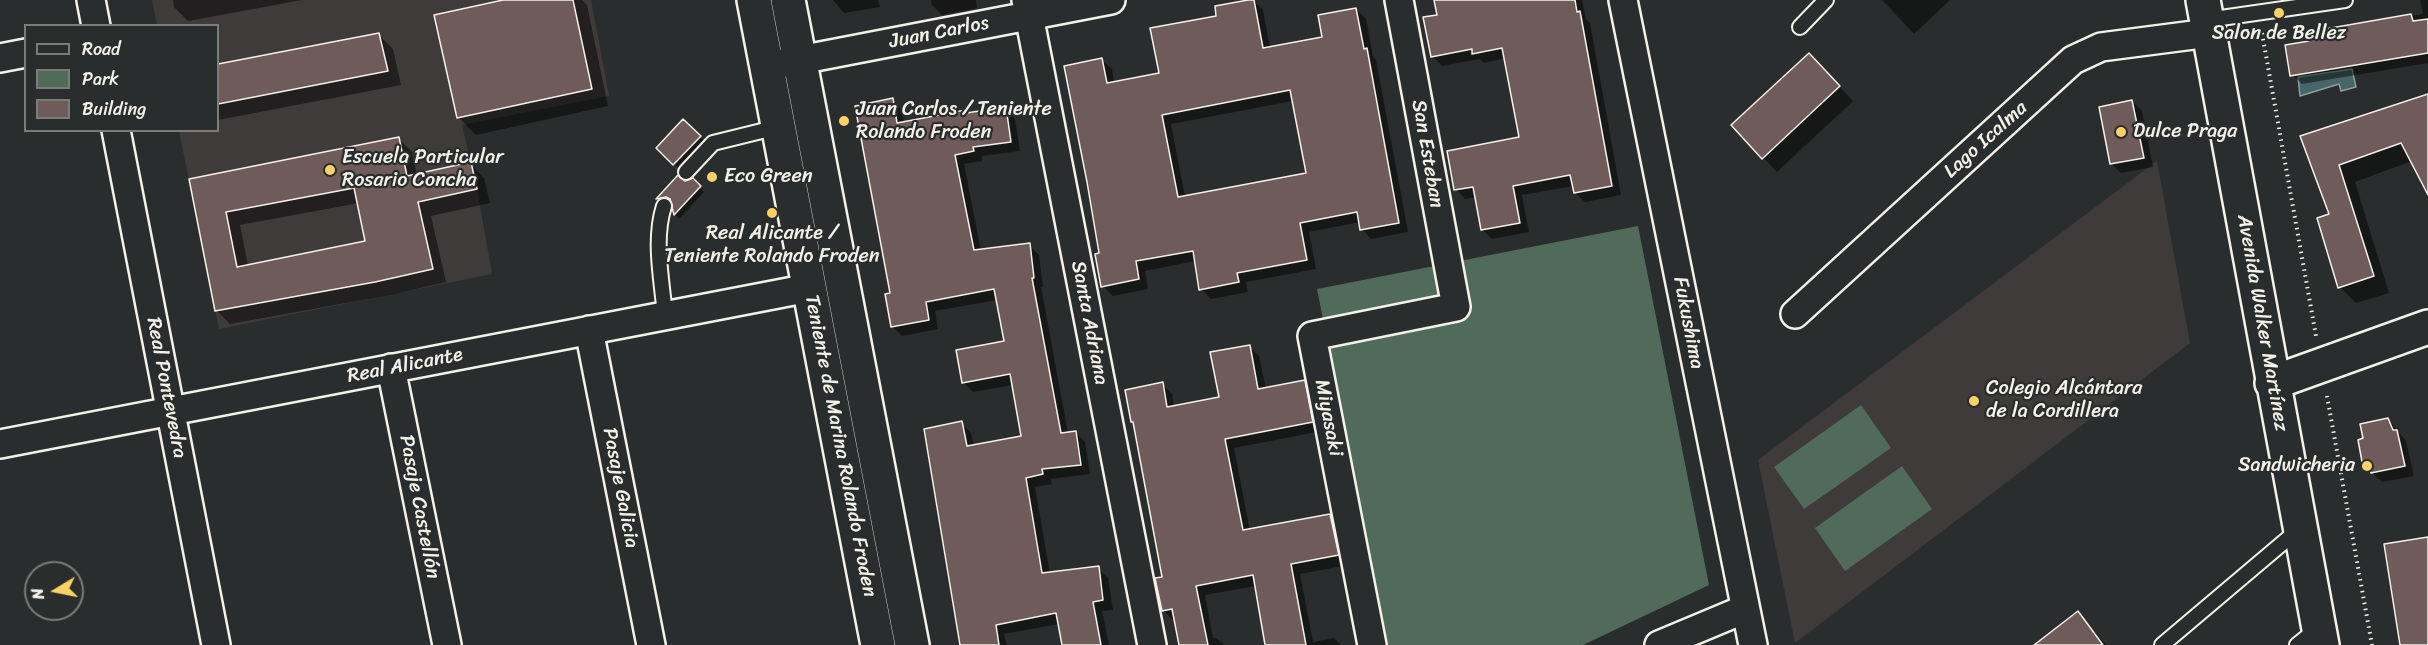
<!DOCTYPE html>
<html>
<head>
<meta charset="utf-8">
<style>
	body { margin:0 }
	#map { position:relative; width:2428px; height:645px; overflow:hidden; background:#2a2d2e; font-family:Sriracha,sans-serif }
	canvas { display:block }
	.legend { position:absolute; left:24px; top:24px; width:195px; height:108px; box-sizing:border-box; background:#2a2d2e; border:2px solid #7b7b78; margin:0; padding:8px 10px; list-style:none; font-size:18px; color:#f4f1e8 }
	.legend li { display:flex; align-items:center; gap:12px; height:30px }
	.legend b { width:30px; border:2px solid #7b7b78 }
	.north { position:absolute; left:24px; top:561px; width:60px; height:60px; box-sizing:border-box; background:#2a2d2e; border:2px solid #7b7b78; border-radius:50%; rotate:260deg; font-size:16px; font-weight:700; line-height:24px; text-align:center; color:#f4f1e8 }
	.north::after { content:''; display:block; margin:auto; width:21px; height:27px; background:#ffd166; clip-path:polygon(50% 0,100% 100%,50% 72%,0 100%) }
</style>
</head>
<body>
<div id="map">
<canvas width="2428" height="645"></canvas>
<ul class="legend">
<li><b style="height:8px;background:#2a2d2e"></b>Road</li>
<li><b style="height:16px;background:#506b59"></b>Park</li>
<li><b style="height:16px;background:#6f5c5a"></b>Building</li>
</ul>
<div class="north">N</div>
</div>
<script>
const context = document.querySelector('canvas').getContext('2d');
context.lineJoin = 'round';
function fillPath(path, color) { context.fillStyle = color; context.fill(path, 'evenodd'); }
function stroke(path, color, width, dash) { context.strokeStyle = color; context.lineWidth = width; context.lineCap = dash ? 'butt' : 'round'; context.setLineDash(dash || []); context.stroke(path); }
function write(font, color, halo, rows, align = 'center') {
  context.font = font + ' Sriracha,sans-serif'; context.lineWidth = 4.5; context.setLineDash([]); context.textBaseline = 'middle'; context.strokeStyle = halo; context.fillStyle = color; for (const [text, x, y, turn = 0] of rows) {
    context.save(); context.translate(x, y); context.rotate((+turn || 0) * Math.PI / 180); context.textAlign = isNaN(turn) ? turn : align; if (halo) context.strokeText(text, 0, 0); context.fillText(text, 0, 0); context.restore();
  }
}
const built = new Path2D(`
	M152 0H591L609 96 462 125 477 189 492 274 219 329 179 131 218 130V26L157 25Z
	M2157 161 2190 343 1795 643 1758 460Z`);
const green = new Path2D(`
	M1638 226 1709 585 1583 645H1388L1317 289Z
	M1861 405 1891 448 1804 509 1774 467Z
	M1902 466 1932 509 1845 571 1815 528Z`);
const water = new Path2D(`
	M2352 69 2356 87 2341 91 2339 84 2300 96 2298 77Z`);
const shadow = new Path2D(`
	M173 0H302L188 21 174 7Z
	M510 0H582L587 5 608 106 476 135 459 118Z
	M833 0H878L880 7 844 13Z
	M931 0H976L977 8 942 15 932 5Z
	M1253 0 1263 10 1270 48 1324 38 1356 9 1366 19 1373 56 1376 60 1408 232 1371 239 1362 229 1360 222 1309 232 1316 269 1246 282 1248 292 1211 299 1201 289 1196 261 1145 271 1148 289 1113 296 1103 286 1100 254 1102 60 1112 69 1114 83 1161 74 1218 17ZM1293 101 1307 174 1185 197 1171 124Z
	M1435 0H1582L1586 19 1590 23 1621 195 1585 202 1575 193 1574 186 1522 195 1529 232 1492 239 1482 229 1476 197 1465 199 1456 189 1521 138 1506 58 1484 63 1480 59 1442 66 1432 56 1438 16Z
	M1882 0H1950L1914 34Z
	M2420 0H2428V63L2302 84 2292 74 2311 42 2309 33 2423 14Z
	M379 35 393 49 401 85 218 120V65Z
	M1823 69 1853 101 1777 172 1733 125Z
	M2428 95V191L2412 161 2355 182 2389 293 2356 303 2340 287 2331 215 2302 137Z
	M892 100 902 110 904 123 965 112 968 114 1006 109 1015 119 1020 151 982 156V161L964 164 981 251 1029 245 1039 255 1043 287H1041L1068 433 1075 432 1085 442 1090 474 1051 479 1052 484 1035 487 1050 574 1098 568 1108 578 1113 610 1102 611 1109 645H1063L1059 624 1004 634 1007 645H962L961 423 971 433 974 446 1023 437 1013 385 973 392 964 383 1006 342 997 300 935 311 938 329 902 336 892 326Z
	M2132 101 2142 111 2153 167 2121 173 2111 163Z
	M683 121 704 141 679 168 658 148Z
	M398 138 412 152 417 175 470 164 484 178 490 203 431 216 446 282 390 295 230 324 216 310 191 180ZM359 203 366 242 248 266 240 225Z
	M678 177 684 183 692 180 704 192 679 219 675 214 672 202 668 201 663 204 659 200Z
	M1249 346 1259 356 1266 389 1304 382 1314 392 1322 431 1234 448 1250 531 1330 515 1340 525 1348 565 1300 574 1313 642 1334 638 1341 645H1267L1256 586 1205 595 1213 638H1216L1224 645H1181L1176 620H1173L1163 610V578L1135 424 1132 422 1162 384 1172 394 1174 407 1221 398Z
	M2388 419 2406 441 2414 476 2382 482 2365 466Z
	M2078 613 2106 645H2036Z`);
const building = new Path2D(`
	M503 0H573L592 89 457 118 434 15Z
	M1248 0H1254L1263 48 1322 37 1318 15 1356 8 1364 49 1367 48 1399 223 1360 230 1357 212 1300 223 1307 260 1237 273 1239 282 1199 290 1193 251 1136 261 1139 279 1101 287 1095 254 1099 253 1087 182 1064 66 1102 58 1107 83 1159 73 1150 28 1216 16 1215 6ZM1290 90 1306 173 1178 197 1162 115Z
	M1434 0H1575L1577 12 1580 11 1612 186 1574 193 1570 175 1513 186 1520 223 1481 230 1473 187 1454 190 1447 151 1519 137 1502 48 1472 54V49L1431 57 1423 17 1437 15Z
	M2411 14 2413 21 2428 19V53L2290 76 2285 45 2309 41 2308 32Z
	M379 33 388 71 218 104V64Z
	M1809 53 1840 86 1762 159 1731 125Z
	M2428 94V195L2401 143 2339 165 2374 276 2338 288 2317 218 2329 214 2300 136Z
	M893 98 897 123 966 110V113L1006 107 1011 142 973 147 974 151 955 155 974 250 1030 243 1034 278H1032L1061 433 1076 431 1081 465 1042 469 1043 474 1026 478 1042 573 1099 566 1103 600 1093 602 1101 645H1062L1056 613 996 625 999 645H960L924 429 962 421 967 446 1021 436 1010 374 962 383 956 350 1004 341 994 289 926 302 929 320 891 327 885 294 890 293 855 106Z
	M2132 100 2144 158 2110 164 2099 107Z
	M683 119 701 136 673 165 656 148Z
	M399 137 407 176 471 162 477 189 418 202 433 269 375 282 215 311 189 179ZM354 188 365 241 237 267 226 212Z
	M678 175 685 181 693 178 701 186 674 215 670 199 666 197 656 199Z
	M1250 345 1258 389 1305 380 1313 422 1225 439 1243 530 1330 514 1339 555 1291 564 1306 645H1265L1253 575 1196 586 1208 645H1179L1172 609 1162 611 1155 578 1162 577 1133 422H1131L1125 390 1163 382 1167 407 1219 397 1210 352Z
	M2388 418 2393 430H2397L2405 466 2371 473 2369 465 2363 467 2358 440 2363 438 2360 424Z
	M2428 537V645H2400L2384 544Z
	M2078 611 2103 645H2034Z`);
const path = new Path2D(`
	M2262 33 2316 336
	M2327 396 2372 645`);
const lane = new Path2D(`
	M2207 20 2345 0
	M1800 27 1826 0
	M686 172 713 143 778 127
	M664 206C653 240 662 280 665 316
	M2162 645 2298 530
	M2297 645 2317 629`);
const street = new Path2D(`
	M91 0 96 26
	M1026 0 1152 645
	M1623 0 1753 645
	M0 58 26 53
	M779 64 1111 0
	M116 130 216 645
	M1795 314 2073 60 2101 47 2209 33
	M589 330 651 645
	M391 368 447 645
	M0 444 809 288
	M1372 645 1312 336 1456 307 1399 0
	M1659 645 1745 609`);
const secondary = new Path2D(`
	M754 0 878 645
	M788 0 912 645
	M2203 0 2322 645
	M2272 383 2428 327`);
const markers = [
	[2279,13,6,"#ffd166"],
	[844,121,6,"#ffd166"],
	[2121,132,6,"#ffd166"],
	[330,170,6,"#ffd166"],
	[712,177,6,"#ffd166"],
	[772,213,6,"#ffd166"],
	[1974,401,6,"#ffd166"],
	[2367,466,6,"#ffd166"]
];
const streetNames = [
	["Juan Carlos",939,33,-11],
	["Lago Icalma",1986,140,-42],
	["San Esteban",1427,154,80],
	["Santa Adriana",1089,323,79],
	["Fukushima",1688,323,79],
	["Avenida Walker Martínez",2262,323,80],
	["Real Alicante",405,366,-11],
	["Real Pontevedra",166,388,79],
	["Miyasaki",1328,418,79],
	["Teniente de Marina Rolando Froden",840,446,79],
	["Pasaje Galicia",620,488,79],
	["Pasaje Castellón",419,507,79]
];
const poiNames = [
	["Salon de Bellez",2279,34,"center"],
	["Juan Carlos / Teniente",856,110],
	["Rolando Froden",856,133],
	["Dulce Praga",2133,132],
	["Escuela Particular",342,158],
	["Rosario Concha",342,181],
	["Eco Green",724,177],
	["Real Alicante /",772,234,"center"],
	["Teniente Rolando Froden",772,257,"center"],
	["Colegio Alcántara",1986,389],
	["de la Cordillera",1986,412],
	["Sandwicheria",2355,466,"right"]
];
fillPath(built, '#3f3b3b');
fillPath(green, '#506b59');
fillPath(water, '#47666a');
stroke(water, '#8c9e9c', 1.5);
fillPath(shadow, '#0007');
fillPath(building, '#6f5c5a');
stroke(building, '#f4f1e8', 1.5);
stroke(lane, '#f4f1e8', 18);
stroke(street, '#f4f1e8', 32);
stroke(secondary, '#f4f1e8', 38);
stroke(path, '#f4f1e8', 4, [1.5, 4.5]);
stroke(lane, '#2a2d2e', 14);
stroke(street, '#2a2d2e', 27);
stroke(secondary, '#2a2d2e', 33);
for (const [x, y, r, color] of markers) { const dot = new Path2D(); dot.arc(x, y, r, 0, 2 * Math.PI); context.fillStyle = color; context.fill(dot); stroke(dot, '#2a2d2e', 2); }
write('20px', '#f4f1e8', '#2a2d2e', streetNames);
write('20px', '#f4f1e8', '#2a2d2e', poiNames, 'left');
</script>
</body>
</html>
